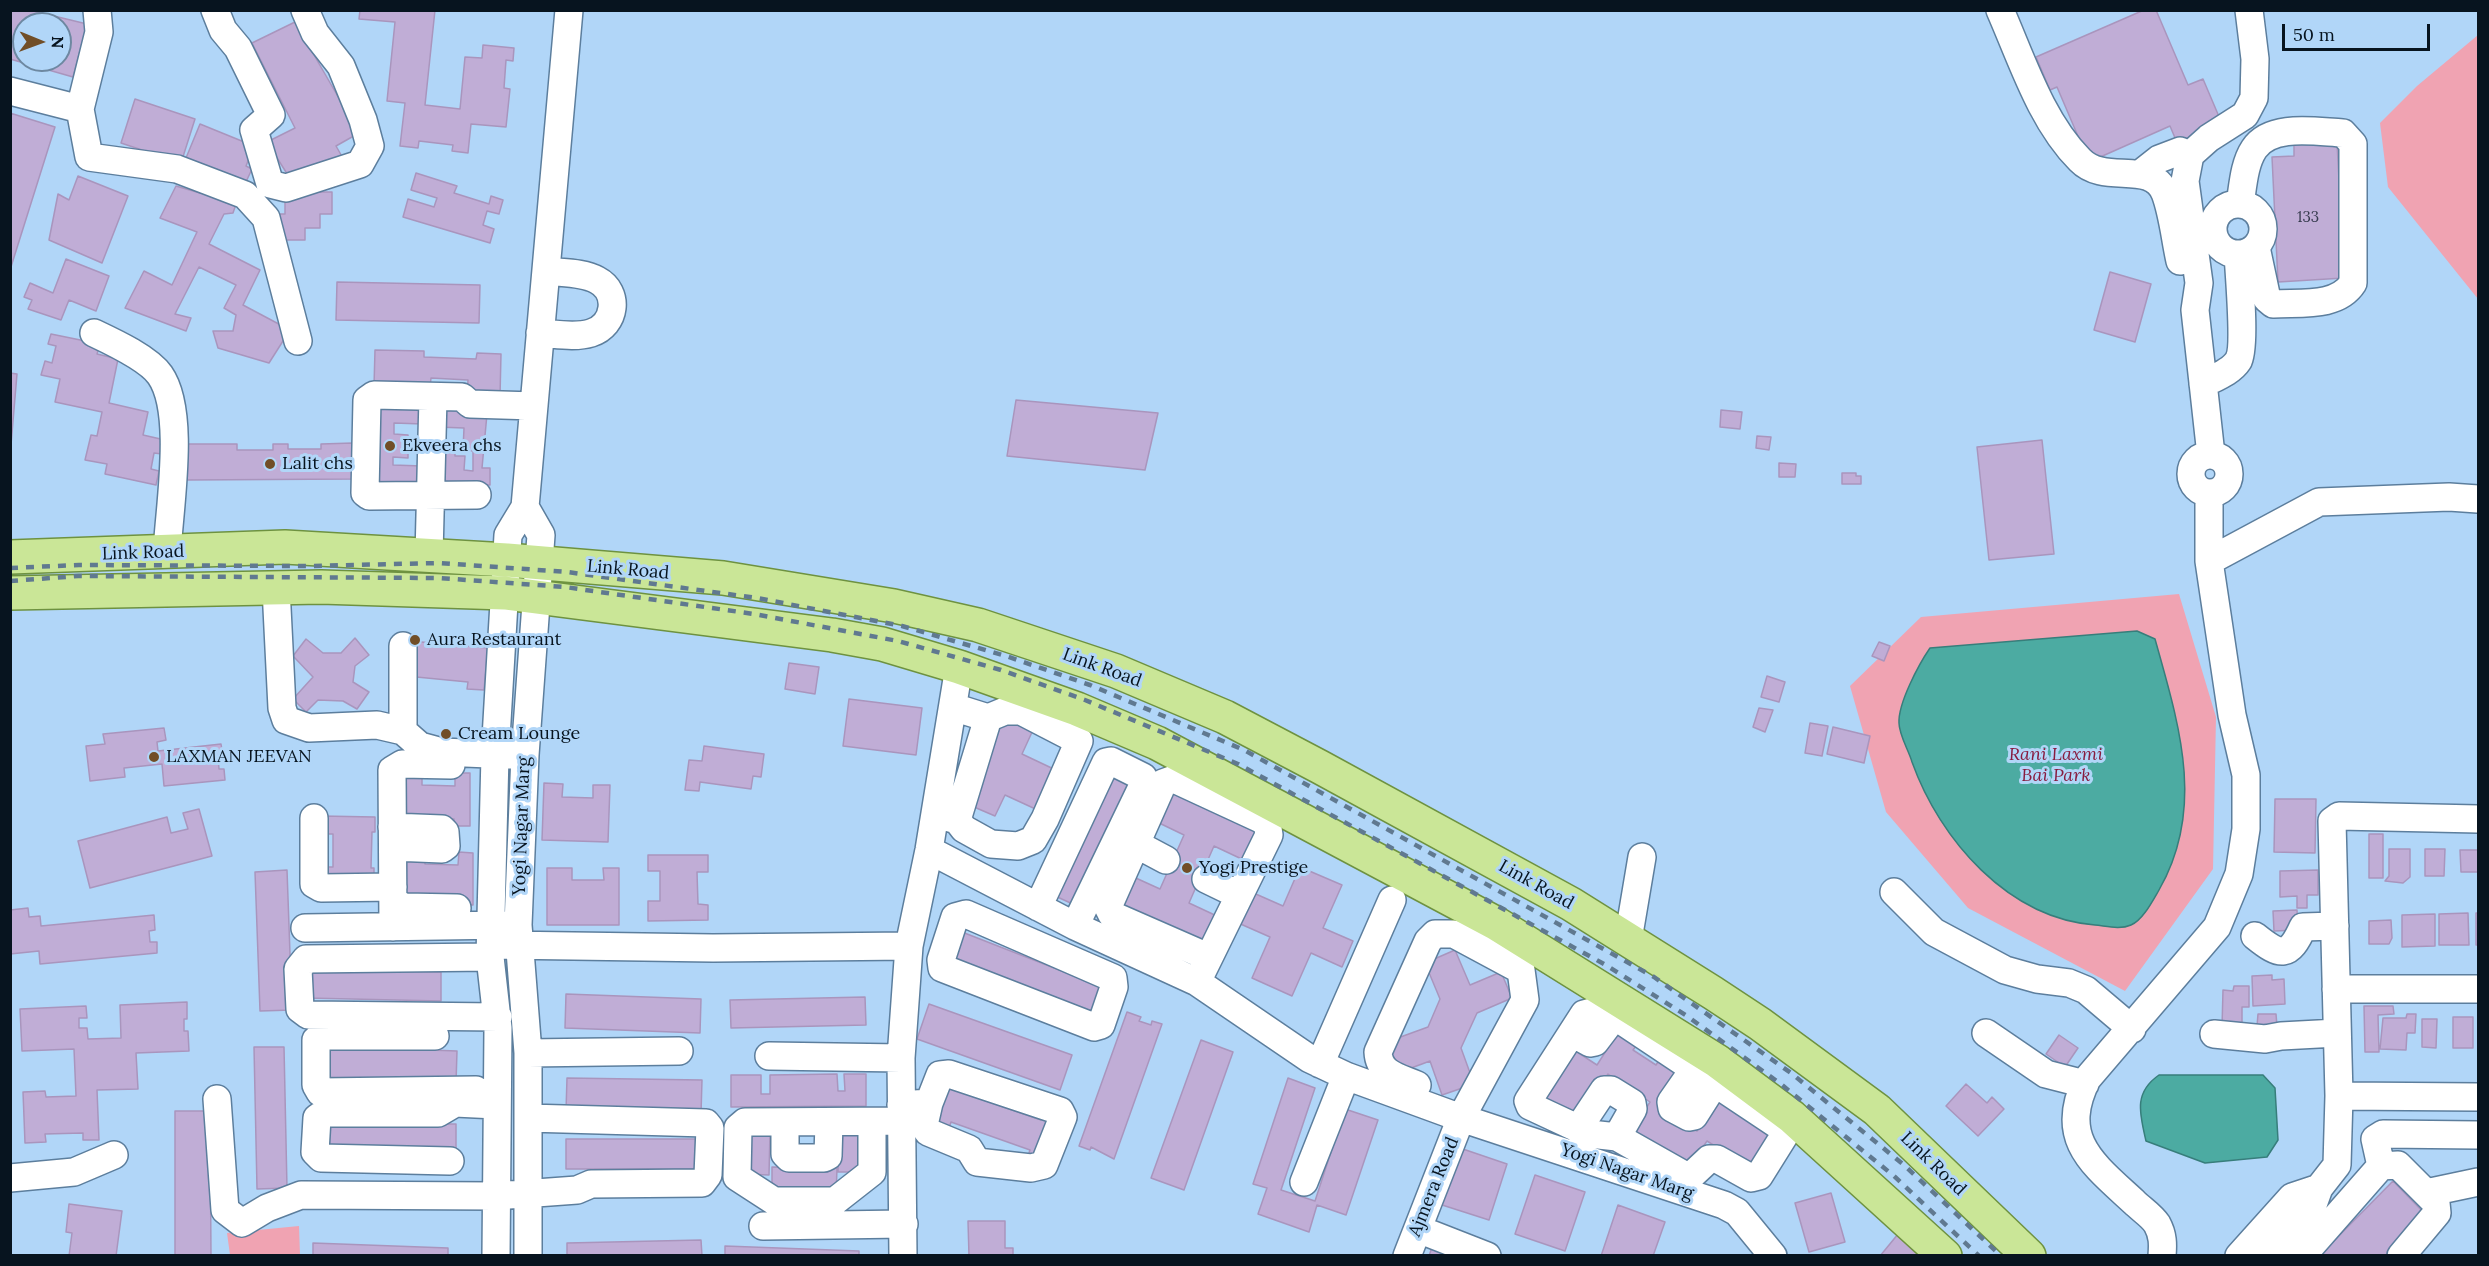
<!DOCTYPE html>
<html>
<head>
<meta charset="utf-8">
<style>
	body { margin:0 }
	#map { position:relative; width:2489px; height:1266px; overflow:hidden; background:#b1d6f8; font-family:Lora,serif }
	canvas { display:block }
	.frame { position:absolute; inset:0; border:12px solid #07141f; pointer-events:none }
	.north { position:absolute; left:12px; top:12px; width:60px; height:60px; box-sizing:border-box; background:#b1d6f8; border:2px solid #6d88a1; border-radius:50%; rotate:91deg; font-size:16px; font-weight:700; line-height:24px; text-align:center; color:#07141f }
	.north::after { content:''; display:block; margin:auto; width:21px; height:27px; background:#714e27; clip-path:polygon(50% 0,100% 100%,50% 72%,0 100%) }
	.scale { position:absolute; left:2282px; top:24px; width:148px; height:27px; box-sizing:border-box; border:3px solid #07141f; border-top:0; padding-left:8px; font-size:18px; line-height:21px; white-space:nowrap; color:#07141f; -webkit-text-stroke:4px #b1d6f8; paint-order:stroke }
</style>
</head>
<body>
<div id="map">
<canvas width="2489" height="1266"></canvas>
<div class="frame"></div>
<div class="north">N</div>
<div class="scale">50 m</div>
</div>
<script>
const context = document.querySelector('canvas').getContext('2d');
context.lineJoin = 'round';
function fillPath(path, color) { context.fillStyle = color; context.fill(path, 'evenodd'); }
function stroke(path, color, width, dash) { context.strokeStyle = color; context.lineWidth = width; context.lineCap = dash ? 'butt' : 'round'; context.setLineDash(dash || []); context.stroke(path); }
function write(font, color, halo, rows, align = 'center') {
  context.font = font + ' Lora,serif'; context.lineWidth = 6; context.setLineDash([]); context.textBaseline = 'middle'; context.strokeStyle = halo; context.fillStyle = color; for (const [text, x, y, turn = 0] of rows) {
    context.save(); context.translate(x, y); context.rotate((+turn || 0) * Math.PI / 180); context.textAlign = isNaN(turn) ? turn : align; if (halo) context.strokeText(text, 0, 0); context.fillText(text, 0, 0); context.restore();
  }
}
const green = new Path2D(`
	M2478 35V299L2388 187 2380 123 2417 86Z
	M2179 594 2216 717 2213 869 2125 991 1968 908 1886 812 1850 686 1921 617Z
	M299 1226 300 1255H230L227 1233Z`);
const water = new Path2D(`
	M2137 631 2155 639C2179 725 2206 808 2159 890 2153 900 2143 920 2131 925 2120 930 2106 926 2095 925 2008 918 1940 840 1912 762 1909 751 1899 735 1899 723 1898 703 1919 664 1930 648Z
	M2159 1075H2263L2275 1088 2278 1140 2267 1157 2205 1163 2146 1141C2140 1114 2133 1093 2159 1075Z`);
const building = new Path2D(`
	M10 10H29L87 24 73 77 10 59ZM24 24H60V60H24Z
	M360 10H435L425 105 460 109 465 57 482 58 483 45 514 48 513 61 506 60 504 88 510 89 506 127 471 124 468 153 452 151 453 145 419 141 418 148 400 146 405 103 387 101 395 22 359 19Z
	M2144 10H2156L2188 85 2203 79 2223 126 2178 145 2170 126 2089 162 2057 87 2050 90 2036 57Z
	M295 22 359 133 336 146 344 160 291 180 267 142 295 128 252 43Z
	M135 99 195 119 181 163 121 143Z
	M10 113 55 127 10 270 11 152Z
	M200 124 254 146 246 166 252 169 245 184 186 158Z
	M2337 142 2344 278 2278 282 2272 157 2294 156V144Z
	M416 173 457 186 454 193 489 204 491 196 503 200 499 214 487 211 483 225 494 229 490 243 403 217 408 199 434 207 437 198 411 190Z
	M78 176 128 196 102 263 49 240 58 194 69 200Z
	M176 186 200 193 206 190 237 201 233 213 224 214 209 244 260 270 243 305 290 330 269 363 218 348 213 331H233L236 315 224 308 236 285 199 267 175 314 191 318 186 331 125 308 144 271 172 285 197 232 160 218Z
	M285 192H332V214H320V228H305V240H277L276 214H285Z
	M66 259 109 276 96 311 69 300 61 320 28 309 32 300 24 297 30 283 53 293Z
	M2110 272 2151 284 2135 342 2094 330Z
	M337 282 480 285 479 323 336 320Z
	M51 334 100 344 97 354 118 359 109 403 148 412 143 435 165 440 162 454 154 453 151 469 159 471 156 485 105 474 107 464 85 460 91 435 97 436 102 412 55 402 60 379 41 375 45 361 52 363 56 346 48 344Z
	M375 350 424 351V357L476 359 477 353 501 354 500 396 467 395 468 380 431 378 430 387 374 386Z
	M10 373 17 374 11 445H10Z
	M1016 400 1158 413 1145 470 1007 456Z
	M372 401 424 402 423 424 394 423V434L408 435V458L393 457V465L422 466 421 492 370 491Z
	M438 402 462 403 487 414 482 468H490V485L436 484 437 449H455V456H465L464 470 473 471V451L463 450 464 428 437 427Z
	M1721 410 1742 412 1740 429 1720 427Z
	M1757 436 1771 437 1769 450 1756 448Z
	M2042 440 2054 554 1989 560 1977 447Z
	M353 443V479L187 480V444H237V450H273V444H288V449H321V444Z
	M1779 463 1796 464 1795 477H1779Z
	M1842 473H1856V476H1861V484H1842Z
	M355 638 369 655 355 666 353 682 369 692 357 709 343 701 318 700 306 712 293 699 313 677 293 656 306 639 323 653H341Z
	M410 641 488 648 484 690 467 689 468 682 406 676Z
	M1879 642 1890 646 1884 661 1872 656Z
	M789 663 819 667 815 694 785 689Z
	M1767 676 1785 682 1779 702 1761 697Z
	M849 699 922 708 916 755 843 746Z
	M1759 708 1773 710 1765 732 1753 727Z
	M1005 717 1033 730 1022 754 1060 772 1042 812 1005 795 995 816 967 804Z
	M1810 723 1828 726 1822 756 1805 753Z
	M1833 727 1870 736 1864 763 1827 754Z
	M164 728 166 740 157 742 158 751 221 744 223 756 218 757 219 769H224L225 780 164 786 162 764 124 768 125 777 90 781 86 746 105 744 103 734Z
	M704 746 764 754 761 777 753 776 751 789 700 782 699 791 685 790 689 760 702 761Z
	M1110 770 1133 782 1077 906 1053 895Z
	M402 773H422V785L455 786V773H470V826H454V819H420L402 825Z
	M544 783 563 784 562 797 593 798V785H610L608 842 542 840Z
	M1170 788 1262 830 1248 862 1214 846 1189 903 1219 917 1204 948 1112 907 1127 874 1160 889 1184 835 1155 821Z
	M2275 799H2316L2315 853 2274 852Z
	M199 809 212 856 90 888 78 841 167 817 171 833 188 829 183 813Z
	M321 816 375 817V832H372L371 868H374V882L320 881V867H333V834H321Z
	M2369 834H2383V878H2369Z
	M2389 849H2410V877L2403 883 2385 881 2389 876Z
	M2425 849H2445L2444 876H2425Z
	M2460 850H2478V872H2461Z
	M405 852H425V864L458 865 459 852 473 853V905L405 904Z
	M648 855H708V872H697L698 904 708 905V920L648 921V901H660V871H648Z
	M1300 867 1342 885 1323 928 1353 941 1342 967 1311 953 1292 996 1252 978 1270 937 1236 922 1249 891 1283 906Z
	M547 868H572V880H604L603 868H619V925H547Z
	M287 870 292 1010 260 1011 255 872Z
	M2318 870V895H2307V908H2297V896L2280 897V871Z
	M28 908 29 917 40 916 41 926 154 915 155 930 149 931 150 942H157V953L40 964 39 951 10 954V910Z
	M2297 910 2298 930 2274 931 2273 911Z
	M2468 913 2469 945H2439V914Z
	M2476 913H2478V945H2476Z
	M2435 914V946L2402 947V915Z
	M2391 920 2392 938 2389 944H2369V921Z
	M962 932 1108 989 1095 1021 950 963Z
	M1455 950 1470 985 1501 972 1512 998 1477 1013 1461 1048 1474 1084 1442 1095 1430 1061 1395 1074 1384 1043 1428 1027 1440 999 1425 963Z
	M307 969 441 972V1001L306 998Z
	M2272 975V980L2284 979 2285 1004 2253 1006 2252 976Z
	M2234 986H2249V1007H2242V1027H2222L2223 990 2233 991Z
	M566 994 701 999 700 1033 565 1028Z
	M865 997 866 1025 731 1028 730 1000Z
	M187 1002V1019H184V1031H188L189 1051 136 1053 138 1089 97 1090 99 1140H83V1133L45 1134 46 1142 25 1143 23 1092 45 1091 46 1097 76 1096 74 1049 22 1051 20 1009 86 1006 87 1018H79V1028H87L88 1039 121 1038 120 1005Z
	M929 1004 1072 1055 1060 1090 917 1039Z
	M2364 1006H2393L2394 1014 2378 1015 2379 1052H2365Z
	M1127 1012 1141 1017 1139 1021 1151 1025 1152 1021 1162 1024 1114 1159 1091 1147 1090 1150 1079 1146Z
	M2258 1014H2276L2277 1026H2257Z
	M2407 1014H2416L2415 1033H2407L2406 1050 2380 1049 2383 1018H2406Z
	M2453 1017H2473V1048H2453Z
	M2422 1019H2437L2436 1048 2422 1047Z
	M1620 1029 1639 1042 1633 1050 1656 1065 1661 1057 1682 1070 1659 1106 1697 1131 1719 1097 1778 1135 1754 1171 1707 1141 1686 1172 1629 1135 1650 1102 1608 1074 1574 1124 1538 1104 1574 1050 1597 1065Z
	M2059 1035 2078 1048 2065 1067 2046 1054Z
	M1201 1040 1233 1052 1184 1190 1151 1178Z
	M321 1046 457 1051 456 1083 319 1077Z
	M254 1047H284L287 1188 257 1189Z
	M837 1074 838 1091H845L844 1074H866V1106L731 1107V1075H761V1094H770V1075Z
	M567 1078 702 1080 701 1114 566 1111Z
	M1288 1078 1315 1088 1281 1190 1315 1201 1345 1109 1378 1120 1346 1215 1317 1205 1309 1232 1258 1214 1267 1188 1253 1184Z
	M946 1080 963 1093 1041 1120 1044 1114 1056 1119 1041 1164 1027 1159 1030 1150 951 1122 948 1131 931 1125Z
	M1966 1084 1987 1103 1992 1097 2004 1109 1978 1136 1946 1106Z
	M175 1111H210L211 1256H175Z
	M322 1124H456V1154H323Z
	M839 1129H869L868 1172H838Z
	M744 1131H770L769 1175 744 1174Z
	M566 1139H701V1169H566Z
	M1457 1147 1507 1164 1489 1220 1439 1204Z
	M772 1167 837 1168 836 1197H772Z
	M1535 1175 1585 1192 1565 1251 1515 1234Z
	M2393 1181 2429 1218 2392 1256H2319Z
	M1831 1193 1845 1242 1809 1252 1795 1203Z
	M69 1204 122 1211 116 1256H69L72 1233 66 1232Z
	M1618 1205 1665 1222 1653 1256H1601Z
	M968 1221H1005V1248H1013V1256H969Z
	M1903 1228 1937 1256H1880Z
	M701 1240 702 1256H567V1243Z
	M313 1243 448 1248V1256H313Z
	M725 1246 859 1251V1256H725Z
	M1432 1247 1456 1256H1429Z`);
const minor = new Path2D(`
	M215 10 223 30 238 48 271 115 254 130 270 184 286 188 360 164 370 146 363 120 341 66 315 33 305 10
	M2000 10C2022 60 2041 121 2080 160 2105 186 2151 159 2165 193 2173 214 2175 239 2180 261
	M10 91 80 109 89 157 177 169 245 195 266 218 298 341
	M80 109 99 32 97 10
	M2140 174 2159 159 2180 151 2190 155
	M2213 229a25 25 0 1 1 50 0a25 25 0 1 1-50 0Z
	M2240 204C2243 186 2244 164 2254 149 2271 123 2317 132 2343 133L2353 144V283C2337 308 2300 302 2273 304L2267 299 2256 247
	M94 333C113 342 148 358 160 375 186 412 169 508 167 553
	M540 333C556 334 575 338 591 333 616 325 620 292 597 280 583 272 562 273 547 271
	M2203 384C2214 378 2231 372 2238 361 2246 349 2239 273 2238 254
	M2211 455 2195 310 2199 283 2185 181 2190 155 2209 138 2245 115 2254 98 2255 59 2249 10
	M2191 474a19 19 0 1 1 38 0a19 19 0 1 1-38 0Z
	M477 495 369 496 365 493 367 400 374 395 462 397 470 404 534 406
	M525 507 541 535 525 755 518 925 528 1053V1256
	M429 555 433 397
	M2209 561 2319 502 2449 497 2478 499
	M276 588 282 708 286 720 309 728 377 725 403 731 420 746 442 752 512 755
	M403 646V731
	M935 814 957 820 964 829 991 844 1018 846 1033 840 1045 819 1079 741 1021 711H1005L988 718 953 707
	M314 818V884L321 888 393 887
	M957 820 988 718
	M392 827 442 829 445 832 446 846 442 849 393 847
	M1136 844 1166 860
	M929 850 1075 926 1197 982 1310 1059 1346 1076 1461 1118 1724 1205 1737 1212 1773 1256
	M1206 879 1239 895
	M1894 892 1934 932 2005 970 2037 979 2069 983 2086 990 2132 1029
	M393 901 404 907 457 908
	M1038 907 1106 762 1111 761 1143 777 1144 783 1075 926
	M966 914 1113 978 1114 987 1101 1025 1094 1027 942 968 941 960 955 917Z
	M393 927 392 770 402 764 451 765
	M305 928 508 925
	M2255 936C2281 957 2289 958 2303 927L2335 926
	M1628 940 1642 857
	M503 945 713 948 909 946
	M490 957 306 959 298 969 300 1009 308 1015 498 1017
	M1197 982 1269 835 1267 822 1174 779 1163 783 1108 907 1112 915 1208 957
	M2336 989H2478
	M1595 1011 1616 1017 1784 1129V1136L1759 1176 1751 1178 1717 1159H1709L1693 1174 1686 1176 1617 1137 1590 1134 1530 1106 1528 1101 1584 1014Z
	M1572 1033 1590 1043 1595 1042 1614 1017
	M1986 1033 2046 1074 2085 1084
	M2214 1034 2265 1039 2281 1036 2337 1033
	M435 1036H321L316 1040V1085L320 1092 476 1090
	M528 1053 679 1051
	M769 1056 901 1058
	M1320 1064 1392 900
	M1694 1069 1671 1102 1672 1108 1689 1117 1694 1116 1715 1083
	M2339 1096 2478 1097
	M217 1099 225 1210 242 1223 267 1208 301 1195 495 1196 577 1190 591 1184 702 1183 708 1175 710 1128 706 1123 528 1118
	M901 1105 929 1103 940 1075 949 1074 1060 1111 1063 1117 1044 1165 1031 1168 977 1162 969 1149 928 1132 924 1125 929 1103
	M785 1122V1154L789 1158H824L828 1156 829 1122
	M872 1122V1172L835 1201H774L737 1177 738 1128 745 1122 901 1121
	M1578 1129 1604 1090H1611L1632 1103 1633 1109 1617 1137
	M450 1161 321 1158 315 1152 317 1118 324 1113H438L455 1103 496 1105
	M2381 1166 2375 1139 2383 1134 2478 1135
	M10 1178 74 1172 114 1155
	M1304 1182 1346 1076
	M2426 1193 2478 1182
	M763 1226 904 1224
	M1418 1229 1487 1256
	M496 1256 498 1028 490 957 495 755 508 535 525 507 569 10
	M903 1256 901 1058 909 946 929 850 959 667
	M1407 1256 1461 1118 1525 1000 1521 970 1454 934H1435L1428 941 1378 1052C1379 1074 1398 1077 1417 1085
	M2162 1256C2163 1244 2163 1235 2157 1224 2152 1216 2141 1209 2134 1202 2093 1164 2057 1139 2087 1079L2217 927 2239 874 2246 829V775L2232 715 2209 561V493
	M2239 1256 2292 1197 2319 1188
	M2272 1256 2309 1216 2319 1188 2337 1165 2339 1096 2332 821 2339 816 2478 819
	M2302 1256 2381 1166 2398 1165 2436 1203 2437 1213 2401 1256`);
const major = new Path2D(`
	M10 557 285 547 507 560 723 578 894 606 978 625 1116 671 1225 717 1320 767 1571 904 1713 993 1760 1024 1877 1110 2029 1256
	M10 593 321 587 505 593 832 635 882 644 959 667 1077 709 1157 743 1497 924 1717 1061 1792 1117 1945 1256`);
const rail = new Path2D(`
	M10 568 79 565 309 566 440 563 567 572 757 598 902 626 1006 656 1090 685 1244 750 1654 977 1791 1073 1904 1165 2001 1256
	M10 581 78 576 439 578 565 587 754 614 898 641 1001 670 1085 700 1238 764 1604 964 1687 1016 1782 1085 1894 1176 1979 1256`);
const markers = [
	[390,446,6,"#714e27"],
	[270,464,6,"#714e27"],
	[415,640,6,"#714e27"],
	[446,734,6,"#714e27"],
	[154,757,6,"#714e27"],
	[1187,868,6,"#714e27"]
];
const numberNames = [
	["133",2308,218]
];
const poiNames = [
	["Ekveera chs",402,446],
	["Lalit chs",282,464],
	["Aura Restaurant",427,640],
	["Cream Lounge",458,734],
	["LAXMAN JEEVAN",166,757],
	["Yogi Prestige",1199,868]
];
const streetNames = [
	["Link Road",143,553,-2],
	["Link Road",628,570,5],
	["Link Road",1102,668,20],
	["Yogi Nagar Marg",522,826,-88],
	["Link Road",1536,885,29],
	["Link Road",1933,1164,44],
	["Yogi Nagar Marg",1627,1172,19],
	["Ajmera Road",1434,1187,-68]
];
const parkNames = [
	["Rani Laxmi",2056,755],
	["Bai Park",2056,776]
];
fillPath(green, '#f0a3b2');
fillPath(water, '#4caba2');
stroke(water, '#377e7b', 1.5);
fillPath(building, '#c0add6');
stroke(building, '#a995bd', 1.5);
stroke(minor, '#5c7e9d', 30);
stroke(major, '#6e9240', 36);
stroke(minor, '#fff', 27);
stroke(major, '#cae697', 33);
stroke(rail, '#607990', 4.5, [8, 8]);
for (const [x, y, r, color] of markers) { const dot = new Path2D(); dot.arc(x, y, r, 0, 2 * Math.PI); context.fillStyle = color; context.fill(dot); stroke(dot, '#b1d6f8', 2); }
write('15px', '#353a4d', null, numberNames);
write('18px', '#07141f', '#b1d6f8', poiNames, 'left');
write('18px', '#07141f', '#b1d6f8', streetNames);
write('italic 18px', '#881b3f', '#b1d6f8', parkNames);
</script>
</body>
</html>
